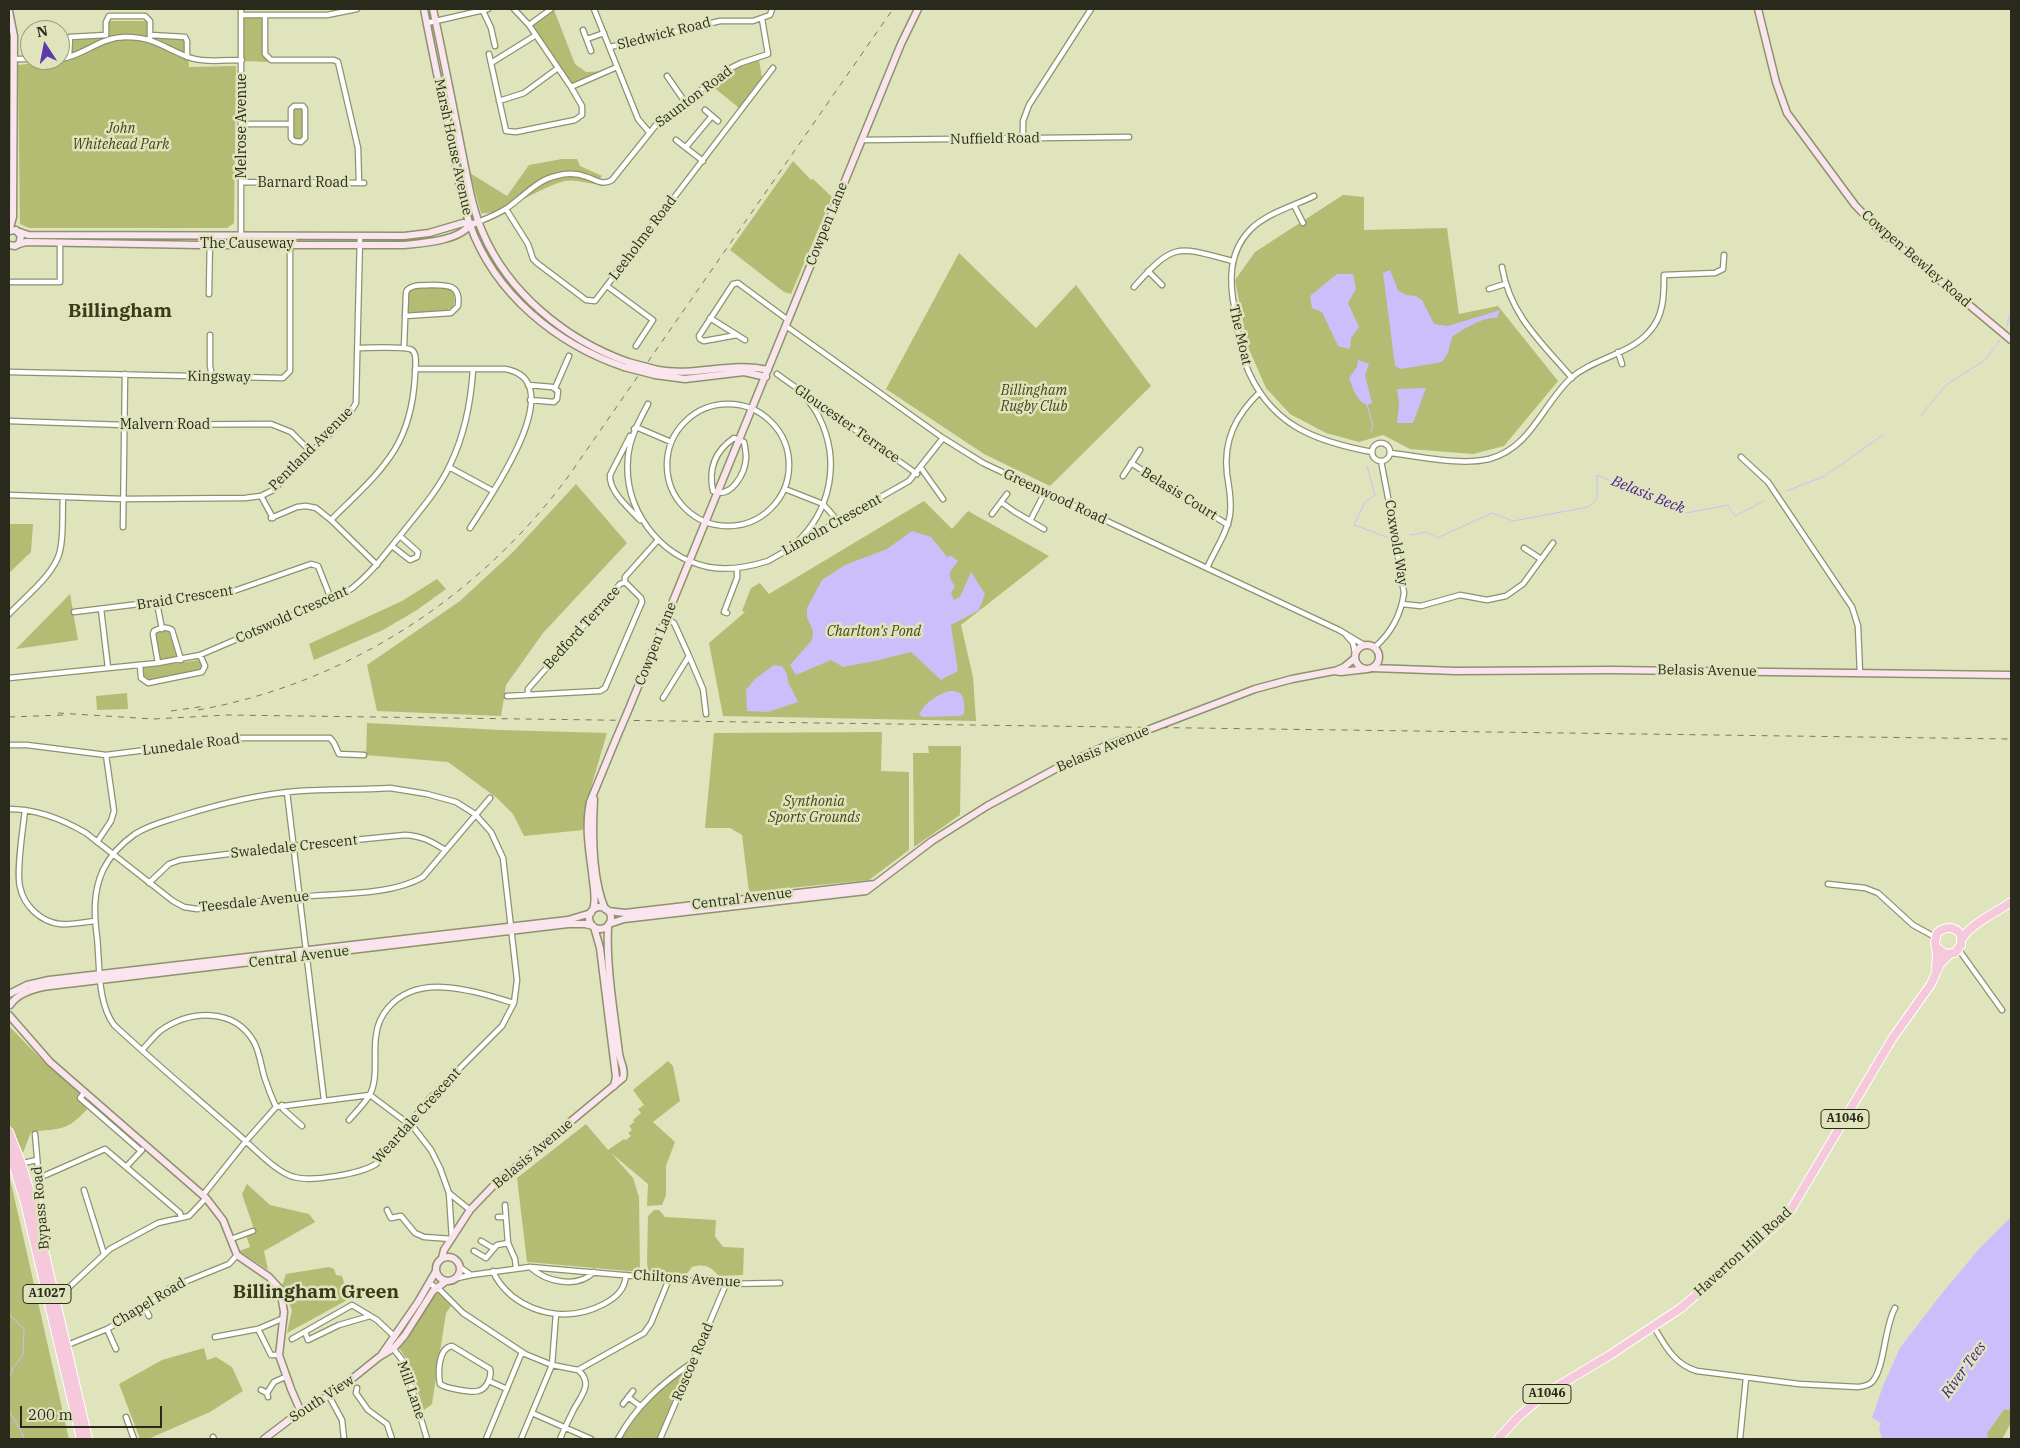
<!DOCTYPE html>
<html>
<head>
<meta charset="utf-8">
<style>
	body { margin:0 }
	#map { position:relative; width:2020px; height:1448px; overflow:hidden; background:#dfe4bd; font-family:"IBM Plex Serif",serif }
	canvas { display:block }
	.frame { position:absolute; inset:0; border:10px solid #292a1b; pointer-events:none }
	.north { position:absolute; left:20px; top:20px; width:50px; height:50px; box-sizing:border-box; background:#dfe4bd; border:1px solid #969a7c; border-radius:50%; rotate:349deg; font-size:14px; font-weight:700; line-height:20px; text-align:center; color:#292a1b }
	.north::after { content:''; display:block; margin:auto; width:18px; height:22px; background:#5f37af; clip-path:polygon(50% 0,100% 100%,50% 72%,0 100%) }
	.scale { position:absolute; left:20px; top:1406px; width:142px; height:22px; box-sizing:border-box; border:2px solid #292a1b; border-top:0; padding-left:6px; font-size:15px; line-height:18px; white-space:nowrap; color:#292a1b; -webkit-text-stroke:4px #dfe4bd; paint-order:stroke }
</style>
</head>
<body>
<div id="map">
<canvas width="2020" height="1448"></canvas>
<div class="frame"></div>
<div class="north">N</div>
<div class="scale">200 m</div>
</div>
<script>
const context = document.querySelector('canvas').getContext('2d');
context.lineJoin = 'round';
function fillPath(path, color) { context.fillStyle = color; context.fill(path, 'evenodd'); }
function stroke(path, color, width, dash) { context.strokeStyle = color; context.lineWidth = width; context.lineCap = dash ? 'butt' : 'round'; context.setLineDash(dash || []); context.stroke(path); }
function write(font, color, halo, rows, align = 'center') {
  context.font = font + ' "IBM Plex Serif",serif'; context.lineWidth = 5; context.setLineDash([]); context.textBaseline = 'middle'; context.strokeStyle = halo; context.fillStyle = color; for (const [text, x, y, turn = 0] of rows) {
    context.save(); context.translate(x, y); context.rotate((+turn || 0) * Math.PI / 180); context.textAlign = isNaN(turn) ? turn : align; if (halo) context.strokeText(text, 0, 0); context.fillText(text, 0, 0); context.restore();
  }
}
const green = new Path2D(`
	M554 10 575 64 586 72 607 71 575 84 570 83 533 25Z
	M243 16H264L267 62 244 61Z
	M103 21H152L153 34 187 36 189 67 236 66 234 223 227 228H29L20 224 18 65 60 60 69 56 68 35 103 33Z
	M759 60 762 77 739 108 711 85 727 72Z
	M292 107H304V141L291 139Z
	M562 159H577L580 166 602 176 596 184C586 183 574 179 565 181 542 186 498 217 481 213L470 173 507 196 529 165Z
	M793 161 811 180 813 179 832 197 791 294 784 292 730 250Z
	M1343 195 1364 197V230L1447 228 1459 314 1498 306 1558 381 1504 446 1473 454 1410 449 1383 435 1359 442 1326 433 1290 414 1266 388 1248 347 1235 280 1255 252Z
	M959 253 1036 328 1076 285 1151 386 1050 486 984 454 886 389Z
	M447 286C455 293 456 297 453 307L445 311 406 313C406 308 405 301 406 296 410 282 436 286 447 286Z
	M576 484 627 543 543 633 506 685 501 716 377 711 367 665 460 601 514 551Z
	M924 501 952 529 968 511 1049 556 961 625 973 677 976 721 723 716 709 643 745 612 742 611 751 588 760 583 769 594Z
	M9 524H33L31 552 9 573Z
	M437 579 446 589 417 610 383 630 314 660 309 644 402 601Z
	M70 594 78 640 16 649Z
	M169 630 171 632 178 655 177 657 160 659 154 635 157 632Z
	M199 660 202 665 199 670 148 681 142 676 143 668Z
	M127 693 128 709 97 710 96 696Z
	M367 723 501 730 607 733 592 784 583 830 524 836 513 814 497 798 448 762 366 755Z
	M882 732 881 771 909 772V850L869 880 749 892 742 835 730 828H705L714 733Z
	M928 746H961L960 815 914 847 913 753H929Z
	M9 1026 39 1057 80 1094 76 1097 88 1108C67 1132 61 1128 31 1132L23 1153 9 1123Z
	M668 1061 673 1066 680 1101 653 1122 675 1142 666 1166V1195L662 1205 647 1206 648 1184 611 1153 633 1178 639 1197 640 1272 527 1262 517 1178 586 1124 608 1150 624 1139 626 1140 631 1136 628 1133 632 1130 629 1126 634 1122 633 1120 641 1113 638 1109 644 1105 633 1090Z
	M9 1174 69 1439H9Z
	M247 1184 270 1205 309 1214 315 1222 264 1251 268 1270 239 1251 250 1247 246 1235 254 1229 242 1194Z
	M654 1210H659L665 1217 716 1220 715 1236 723 1247 744 1248 743 1275 719 1276C711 1267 705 1263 692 1267L685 1276 649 1272 647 1265 648 1216Z
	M329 1267 334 1269 336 1275 342 1276 349 1299 287 1333 292 1310 282 1286 286 1274Z
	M438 1292 451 1306 446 1313 432 1404 424 1410 408 1361 399 1348 426 1306Z
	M204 1348 207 1360 216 1357 232 1367 243 1391 210 1412 148 1439H140L119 1384 162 1360Z
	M688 1369 658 1439H620C639 1408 657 1388 688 1369Z
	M2011 1406V1423L2002 1439H1988L1987 1433 2004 1409 2009 1410Z`);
const water = new Path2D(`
	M1390 270 1398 290 1406 295 1416 296 1422 300 1434 324 1448 326 1500 310 1497 318C1484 316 1462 330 1452 337L1448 353 1442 362 1401 369 1395 366 1383 273Z
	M1337 274H1353L1356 289 1348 303 1359 327 1351 338 1350 349 1338 346 1322 312 1312 308 1310 296Z
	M1358 360 1369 364 1365 375 1372 403 1367 405C1356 401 1353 388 1349 378L1357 367Z
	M1426 388 1413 423H1397L1399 403 1397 389Z
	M912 531 931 537 947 557 951 556 958 561C950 572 946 574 955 586L951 593 954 600 960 597 971 572 985 594 979 610 951 625 958 671 941 680 911 652 875 661 843 667 831 660 796 675 790 665 812 640 813 631 807 617V608L822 580 845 565 887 549Z
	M774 665 782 666 787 674 788 682 798 702 768 712 747 711 746 690 755 679Z
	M949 691C965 690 965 701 964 714L960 716 923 717 919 715C923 704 938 694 949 691Z
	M2011 1217V1406L2009 1410 2004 1409 1987 1433 1988 1439H1882L1879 1429 1881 1423 1872 1418 1883 1386 1900 1348 1939 1297 1979 1249Z`);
const stream = new Path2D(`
	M2007 326 2011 310
	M1367 405 1373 426 1371 432
	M1921 415 1946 385 1985 360 2000 340
	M1367 466 1375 495 1365 502 1354 525 1387 537
	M1786 491 1825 476 1884 434
	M1410 535 1427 532 1437 538 1492 513 1513 521 1588 507 1597 499V475L1686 513 1728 505 1735 516 1764 501
	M9 1314 24 1329 23 1355 13 1368 9 1378
	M9 1411 22 1433 24 1439`);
const street = new Path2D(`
	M241 9V244
	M594 9 638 119 649 132
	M483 11 491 28 495 46
	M242 15H327L357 9
	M265 15V54L271 60H334L338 62 358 148 359 183
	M427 23 488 9
	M529 25 551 9
	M583 30 591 51
	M106 34V22L109 16H145L150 21V39
	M151 35 185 37 187 41V57
	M587 39 604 33
	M610 47 720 21H753L770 15 772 9
	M489 54 506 131 516 132 575 120 582 115V106L571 87 529 25 514 9
	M69 56 70 37 106 35
	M14 59H30
	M60 59C84 56 99 37 126 37 154 37 164 48 188 57 204 63 225 60 242 60
	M491 63 536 35
	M667 76 685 102
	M571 87 617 67
	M499 101 524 93 558 68
	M294 106H303L305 109V138L301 142 294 141 291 138V109Z
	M705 110 718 121
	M242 124H291
	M1023 138V121L1029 105 1091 9
	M676 140 703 161
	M862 140 1129 137
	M686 147 712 116
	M241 182 364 183
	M1314 196C1294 206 1267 213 1251 229 1228 252 1229 282 1235 311 1238 328 1239 347 1245 363 1268 424 1313 441 1372 452
	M1294 205 1303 223
	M506 209 528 244 533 259 537 263 586 300 595 301 773 68
	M478 222C488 218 498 214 507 208 523 197 537 180 556 176 566 173 577 173 587 177 597 180 602 186 612 180L656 125 727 70 741 63 768 54 762 19
	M1502 267C1510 315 1541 342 1572 378
	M1148 271 1162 285
	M9 282H60V243
	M607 286 653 320 636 346
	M1134 287C1174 242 1177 246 1232 261
	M1489 289 1505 284
	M209 294 210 235
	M710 318 745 340
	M786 326 943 438 983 463 1339 630 1364 645
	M210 335V366L212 376
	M737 335 704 341 700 339 699 336 733 284 738 283 788 320
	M404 348 406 293 407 290C413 284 421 286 430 285 447 285 461 284 458 306L451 313 405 316
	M1618 352 1622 364
	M415 369H505C574 380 487 501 470 528
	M9 372 283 378 290 371V235
	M777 374 917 474
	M528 385 552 387 558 391 557 399 554 402 530 400
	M555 388 569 356
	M667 465a61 61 0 1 1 122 0a61 61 0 1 1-122 0Z
	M648 404C639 421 630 437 628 457 623 508 658 556 708 567 729 571 749 567 768 561L909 481 943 438
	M9 421 124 425 271 424 291 432 311 452
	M634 429 636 427 671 442
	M630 436 610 475C609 492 629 508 640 520
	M734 438 744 442C745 447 746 453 746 458 745 474 731 499 713 491 708 468 715 451 734 438Z
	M1372 452a9 9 0 1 1 18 0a9 9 0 1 1-18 0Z
	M1390 453C1420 456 1459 466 1489 459 1531 448 1542 405 1571 378 1594 358 1629 355 1649 332 1664 316 1664 295 1664 275L1715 273 1723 269 1724 255
	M1741 457 1768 482 1852 607 1858 626 1860 674
	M1131 463 1228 525
	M449 467 493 491
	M921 468 943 499
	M1123 476 1140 450
	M785 489 823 504 839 522
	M9 495 123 499 245 498 261 496 273 490 348 416 356 403 360 236
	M261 496 273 518
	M1001 502 1015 512 1044 529
	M992 514 1007 494
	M271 518 297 507 306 506 316 508 331 520 377 565
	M331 520C380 471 411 449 415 376 415 369 418 354 412 350 406 346 368 348 359 348
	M1030 521 1045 492
	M123 527 125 374
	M795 544C831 511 841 461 819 417 815 408 807 399 801 392
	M392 546 410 560 417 557 418 552 400 536
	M1524 548 1541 559
	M1207 568C1214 551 1227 534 1230 515 1232 500 1229 488 1227 474 1223 440 1236 415 1260 392
	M157 603 162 629
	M1402 604 1421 606 1460 595 1487 600 1506 596 1523 584 1553 543
	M101 609 108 668
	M74 612 228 593 311 564 318 566 331 599
	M727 613 724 612 737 578V568
	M9 614C25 597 55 574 60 551 64 534 62 515 63 497
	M1346 635 1353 643 1355 653
	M1375 647C1391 633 1401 614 1404 593L1390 508 1381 461
	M689 656 703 689 706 714
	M158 663 153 634 154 631C160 628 167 626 172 630L181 660
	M140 665 141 678 148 683 202 672 205 666 200 655
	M9 678 158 663 200 655 347 592C368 577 383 557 399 537 417 514 438 491 450 465 464 436 471 402 473 369
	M528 695V689L620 584 625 582V577L658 540
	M507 696 600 691 605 688 642 602 641 598 625 582
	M663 698 689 656 674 623 667 618
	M9 745H27L106 755 242 738H330L334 743 339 754 364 755
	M390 788 427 794 456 802 475 814 491 832 503 858 517 980 514 1003 502 1026 430 1098 376 1164C360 1174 312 1182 294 1177 277 1173 254 1148 240 1136 198 1099 155 1063 114 1025 97 1002 100 965 97 937 94 914 93 892 103 870 110 856 122 843 135 834 149 825 166 821 181 816 219 804 259 794 299 791 330 789 360 790 390 788Z
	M287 792 324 1100
	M9 809C37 809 62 819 86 833L173 901 184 907 197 909C231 905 266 900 300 897 337 893 390 896 423 877L490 798
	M25 810C23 829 16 871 20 887 24 906 41 922 60 924 72 925 84 922 95 921
	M97 842 111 821 114 811 106 755
	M149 883 169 864 180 860 293 846 405 835C422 836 431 841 445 850
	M1828 884 1865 888 1878 893 1913 925 1935 937
	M1959 950 2002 1010
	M142 1050C148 1044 153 1037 160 1031 190 1010 234 1007 254 1042 260 1053 261 1067 265 1079 268 1088 272 1098 276 1107
	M85 1092 80 1098 141 1151
	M282 1105 283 1109 302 1126
	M349 1120C356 1112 363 1105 369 1096 379 1080 373 1054 376 1036 377 1026 381 1016 388 1008 419 971 476 992 514 1003
	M35 1134 44 1236
	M14 1165 37 1160
	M126 1167 142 1150
	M39 1178 105 1149 180 1213 181 1218
	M84 1190 104 1254
	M449 1193 470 1210
	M203 1195 246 1141 276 1107 370 1095 414 1128 431 1150 440 1168 449 1193 452 1239 424 1237 415 1233 401 1216 391 1218 387 1210
	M505 1205 508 1243 515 1259 516 1268
	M498 1217H506
	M231 1239 253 1231
	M481 1241 493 1248
	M474 1251 486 1258 497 1245 508 1243
	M460 1267 471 1275
	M530 1267C546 1282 577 1289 594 1272
	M493 1271C497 1282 504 1289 512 1296 539 1317 574 1320 604 1304 617 1297 625 1289 626 1275
	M453 1279 471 1275 530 1267 726 1284 780 1283
	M429 1283 440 1290 463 1313 525 1354 552 1365 578 1370 644 1333 651 1323 669 1279
	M54 1295 66 1290 110 1249 158 1223 189 1216 206 1198
	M144 1306 149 1316
	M1654 1327C1665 1346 1675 1365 1697 1371L1799 1384 1858 1387C1864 1386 1868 1386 1872 1382 1885 1368 1884 1327 1895 1308
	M107 1329 116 1349
	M258 1329 271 1355H279
	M305 1332 308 1340 339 1325 370 1316
	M215 1337 258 1329 284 1318
	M292 1339 352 1305 377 1320 395 1337
	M65 1346 107 1329 125 1319 172 1287 229 1264 237 1255
	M452 1346 490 1369C492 1376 487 1389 478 1391 471 1393 445 1388 440 1384 438 1373 438 1348 452 1346Z
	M392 1347 403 1361 406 1369 427 1439
	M489 1381 507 1389
	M357 1388 356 1393 368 1410 387 1424 392 1439
	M261 1390 267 1393 268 1397
	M267 1393 274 1382 285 1377
	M329 1396 342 1420 344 1439
	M628 1397 640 1406
	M623 1404 633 1391
	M532 1413 591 1439
	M126 1417 134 1439
	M213 1437 214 1439
	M486 1439 522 1352
	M521 1439 552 1365 556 1314
	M560 1439C564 1429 569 1419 574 1409 581 1396 594 1383 578 1370
	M618 1439C636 1406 661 1384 693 1362
	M660 1439 726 1284
	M1740 1439 1746 1378`);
const secondary = new Path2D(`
	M424 9C432 51 441 93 450 136 456 165 460 196 470 225 495 294 556 344 624 367
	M433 9C443 55 452 101 461 147 467 175 471 205 482 231 508 293 566 340 628 362
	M1758 9 1776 82 1787 113 1855 205 1876 227 2011 340
	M9 11 14 36 13 217 9 231
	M9 231 16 230 21 236 19 244 15 246 9 245
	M20 232 28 235 404 236 429 233 463 223 470 225 478 222
	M19 244 26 242 200 245H404C423 243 458 241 470 225
	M658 370C696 377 731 361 768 370
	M655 375 685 379 744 372 766 377
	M1355 657a12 12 0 1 1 24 0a12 12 0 1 1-24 0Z
	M1372 668 1456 671 1611 670 2011 675
	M1335 671 1344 667 1355 658
	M628 711 901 44 918 9
	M1163 724 1255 689 1292 679 1334 671 1341 672 1367 669
	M594 799C592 833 592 878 605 909
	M589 918a11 11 0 1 1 22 0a11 11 0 1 1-22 0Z
	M593 910C597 898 593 885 592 872 589 849 585 826 590 802L616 739
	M608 911 625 913 875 884
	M609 924 624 919 866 891 932 841 987 806 1059 767 1103 747
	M594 927 600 948 616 1077 614 1086
	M9 994 27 985 49 980 568 920 591 913
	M10 1005C18 993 35 988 50 986L568 924H585L593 926
	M9 1015 50 1062 206 1198 223 1220 237 1255 269 1277 280 1289 284 1312 279 1355 291 1389 301 1412
	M436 1269a12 12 0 1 1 24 0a12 12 0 1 1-24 0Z
	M442 1258 444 1250 470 1210 493 1186 623 1078C626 1070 620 1062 619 1053 614 1011 606 967 608 926
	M382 1354 418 1302 436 1271
	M264 1439 293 1417 338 1390 379 1357 394 1348 405 1335 433 1291 446 1281`);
const primary = new Path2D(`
	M1962 939C1970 924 1996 913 2011 902
	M1936 968 1937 955 1935 942 1937 933C1945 926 1955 926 1961 935V945L1955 953 1945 954 1936 947
	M9 1132 21 1163 32 1199 88 1439
	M9 1151 25 1203 81 1439
	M1498 1439 1518 1417 1545 1394 1610 1355 1681 1308 1753 1246 1789 1213 1892 1039 1931 984 1940 964 1950 954`);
const rail = new Path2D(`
	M198 710C348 683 481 596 570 474L893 9
	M171 711 206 706
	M58 713 153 719 227 715 2011 739
	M9 717 64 715`);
const secondaryBridge = new Path2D(`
	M628 362 658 370
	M624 367 655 375
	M616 739 628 711
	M1103 747 1163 724`);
const shields = [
	[1845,1119,48],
	[47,1294,48],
	[1547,1394,48]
];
const shieldNames = [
	["A1046",1845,1119],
	["A1027",47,1294],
	["A1046",1547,1394]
];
const streetNames = [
	["Sledwick Road",664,34,-14],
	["Saunton Road",694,97,-37],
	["Melrose Avenue",242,126,-90],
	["Nuffield Road",995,139,-1],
	["Marsh House Avenue",453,147,78],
	["Barnard Road",303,183],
	["Cowpen Lane",827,224,-68],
	["Leeholme Road",643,238,-53],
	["The Causeway",247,244],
	["Cowpen Bewley Road",1916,259,41],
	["The Moat",1240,335,77],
	["Kingsway",219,377,1],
	["Gloucester Terrace",847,424,35],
	["Malvern Road",165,425],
	["Pentland Avenue",311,449,-45],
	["Belasis Court",1179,494,32],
	["Greenwood Road",1055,497,25],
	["Lincoln Crescent",832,525,-29],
	["Coxwold Way",1396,543,81],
	["Braid Crescent",185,598,-9],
	["Cotswold Crescent",292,615,-24],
	["Bedford Terrace",582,628,-48],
	["Cowpen Lane",656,644,-68],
	["Belasis Avenue",1707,671,1],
	["Lunedale Road",191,745,-7],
	["Belasis Avenue",1103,749,-23],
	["Swaledale Crescent",294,847,-6],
	["Central Avenue",742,899,-7],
	["Teesdale Avenue",254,902,-6],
	["Central Avenue",299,957,-7],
	["Weardale Crescent",417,1116,-48],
	["Belasis Avenue",533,1154,-40],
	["Bypass Road",41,1208,-95],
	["Haverton Hill Road",1743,1252,-42],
	["Chiltons Avenue",687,1279,4],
	["Chapel Road",149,1303,-31],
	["Roscoe Road",693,1362,-67],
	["Mill Lane",411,1390,71],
	["South View",322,1399,-33]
];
const parkNames = [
	["John",121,129],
	["Whitehead Park",121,145],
	["Billingham",1034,391],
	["Rugby Club",1034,407],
	["Charlton's Pond",874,632],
	["Synthonia",814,802],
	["Sports Grounds",814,818]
];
const waterNames = [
	["Belasis Beck",1648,495,22],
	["River Tees",1964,1370,-54]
];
const districtNames = [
	["Billingham",120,312],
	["Billingham Green",316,1293]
];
fillPath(green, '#b4bb73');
fillPath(water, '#cabffb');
stroke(stream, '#cabffb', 1);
stroke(street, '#8d926d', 7);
stroke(secondary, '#8d926d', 9);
stroke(primary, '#fff', 10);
stroke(street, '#fff', 4.5);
stroke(secondary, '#fae4ed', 6);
stroke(primary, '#f5c9db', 8);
stroke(rail, '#777960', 1, [6, 6]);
stroke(secondaryBridge, '#8d926d', 9, []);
stroke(secondaryBridge, '#fae4ed', 6);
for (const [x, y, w] of shields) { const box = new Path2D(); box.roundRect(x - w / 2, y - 9.5, w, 19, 4); context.fillStyle = '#dfe4bd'; context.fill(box); stroke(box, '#292a1b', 1); }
write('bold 12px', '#292a1b', null, shieldNames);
write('14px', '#292a1b', '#dfe4bd', streetNames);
write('italic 14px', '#434717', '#dfe4bd', parkNames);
write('italic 15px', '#471c8d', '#dfe4bd', waterNames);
write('bold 19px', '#393c1b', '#dfe4bd', districtNames);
</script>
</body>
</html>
